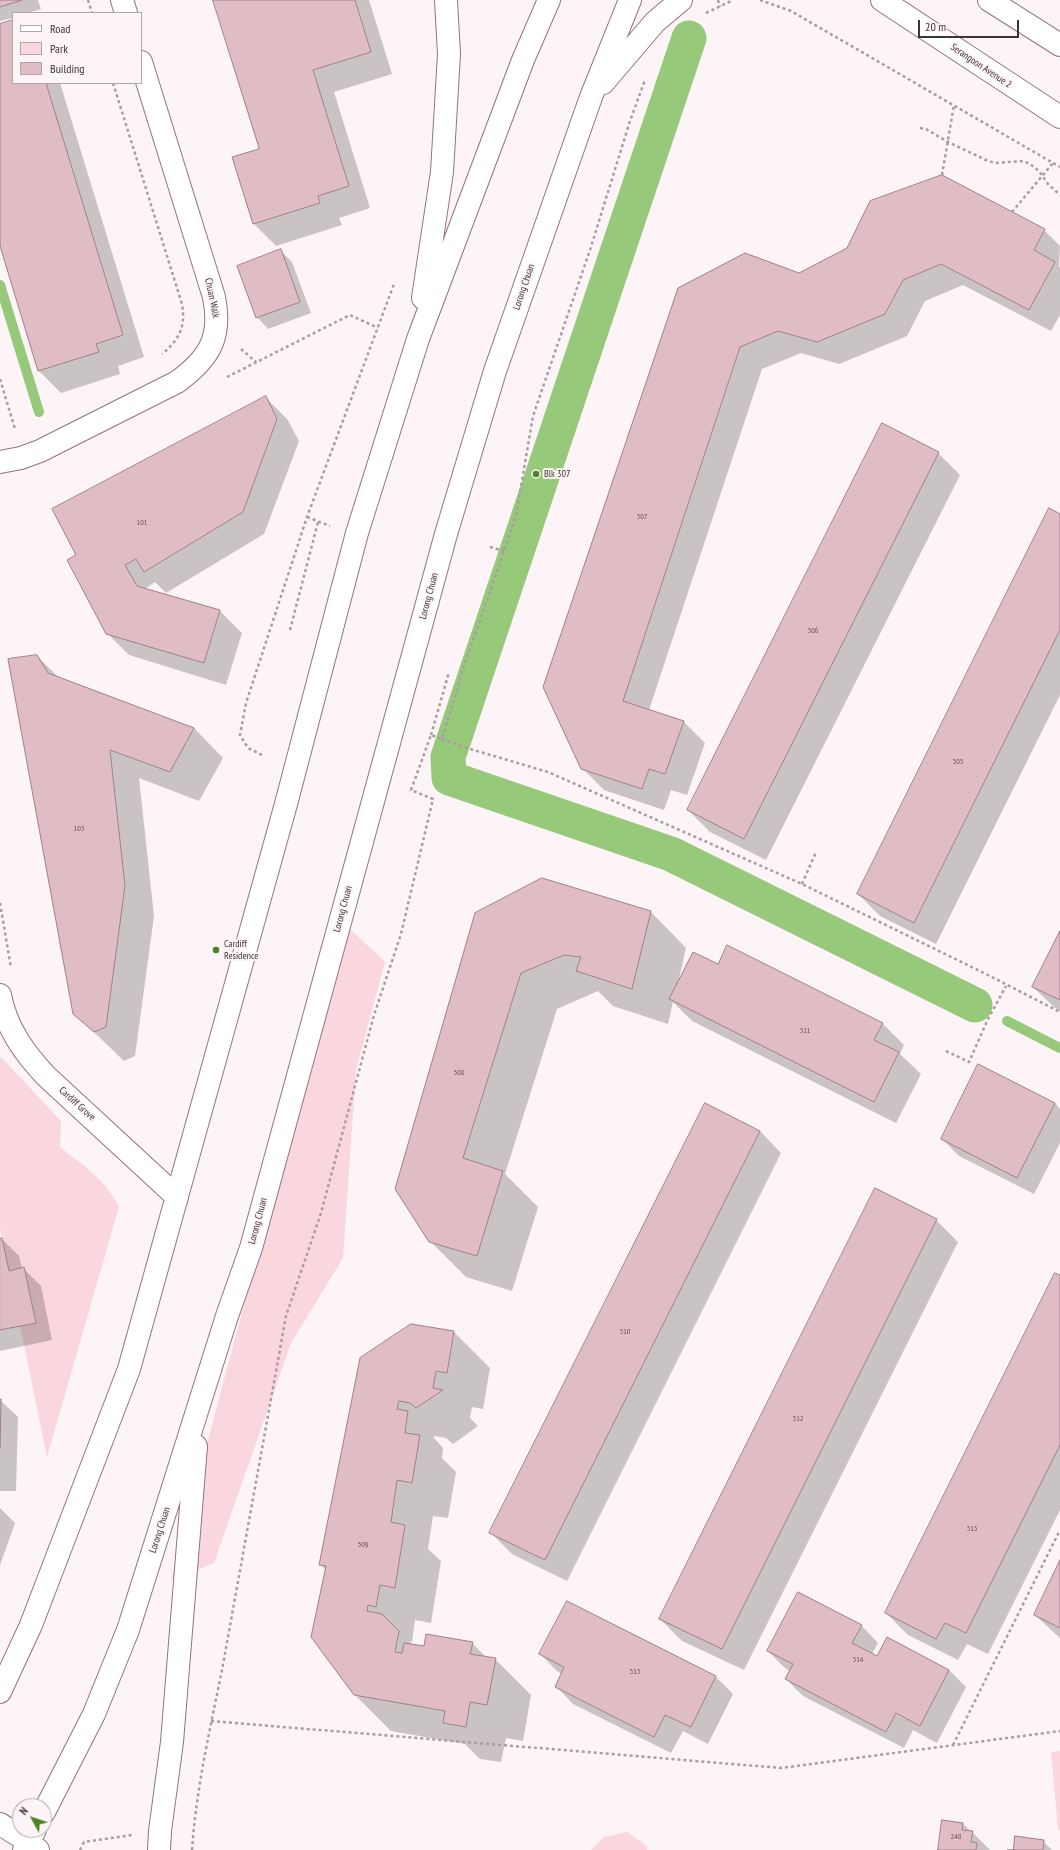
<!DOCTYPE html>
<html>
<head>
<meta charset="utf-8">
<style>
	body { margin:0 }
	#map { position:relative; width:1060px; height:1850px; overflow:hidden; background:#fcf4f6; font-family:"PT Sans Narrow",sans-serif }
	canvas { display:block }
	.legend { position:absolute; left:12px; top:12px; width:130px; height:72px; box-sizing:border-box; background:#fcf4f6; border:1px solid #b1a6a9; margin:0; padding:5px 7px; list-style:none; font-size:12px; color:#403235 }
	.legend li { display:flex; align-items:center; gap:8px; height:20px }
	.legend b { width:20px; border:1px solid #b1a6a9 }
	.north { position:absolute; left:12px; top:1798px; width:40px; height:40px; box-sizing:border-box; background:#fcf4f6; border:1px solid #b1a6a9; border-radius:50%; rotate:310deg; font-size:11px; font-weight:700; line-height:16px; text-align:center; color:#403235 }
	.north::after { content:''; display:block; margin:auto; width:14px; height:18px; background:#4a8521; clip-path:polygon(50% 0,100% 100%,50% 72%,0 100%) }
	.scale { position:absolute; left:918px; top:20px; width:101px; height:18px; box-sizing:border-box; border:2px solid #403235; border-top:0; padding-left:5px; font-size:12px; line-height:14px; white-space:nowrap; color:#403235; -webkit-text-stroke:3px #fcf4f6; paint-order:stroke }
</style>
</head>
<body>
<div id="map">
<canvas width="1060" height="1850"></canvas>
<ul class="legend">
<li><b style="height:5px;background:#fff"></b>Road</li>
<li><b style="height:11px;background:#fad7df"></b>Park</li>
<li><b style="height:11px;background:#e0bcc5"></b>Building</li>
</ul>
<div class="north">N</div>
<div class="scale">20 m</div>
</div>
<script>
const context = document.querySelector('canvas').getContext('2d');
context.lineJoin = 'round';
function fillPath(path, color) { context.fillStyle = color; context.fill(path, 'evenodd'); }
function stroke(path, color, width, dash) { context.strokeStyle = color; context.lineWidth = width; context.lineCap = dash ? 'butt' : 'round'; context.setLineDash(dash || []); context.stroke(path); }
function write(font, color, halo, rows, align = 'center') {
  context.font = font + ' "PT Sans Narrow",sans-serif'; context.lineWidth = 4; context.setLineDash([]); context.textBaseline = 'middle'; context.strokeStyle = halo; context.fillStyle = color; for (const [text, x, y, turn = 0] of rows) {
    context.save(); context.translate(x, y); context.rotate((+turn || 0) * Math.PI / 180); context.textAlign = isNaN(turn) ? turn : align; if (halo) context.strokeText(text, 0, 0); context.fillText(text, 0, 0); context.restore();
  }
}
const green = new Path2D(`
	M348 927 385 962 356 1070 343 1258 291 1343 214 1563 171 1580 273 1195Z
	M1 1057 61 1121 60 1147C83 1165 106 1180 119 1207L47 1457 0 1228V1058Z
	M1060 1751V1830H1058L1051 1752Z
	M627 1832 647 1846V1850H591L604 1837Z`);
const shadow = new Path2D(`
	M0 0H38L41 9 28 13H13V18L0 21Z
	M214 0H369L392 74 334 92 370 208 339 218 342 225 276 246 254 224 260 150Z
	M13 21V83H60L144 357 118 366 120 374 61 393 39 371 0 242V25Z
	M1044 230 1060 246 1059 266 1060 268V315L1051 331 963 285 925 301 907 336 839 364 801 353 762 369 649 710 683 721 705 743 687 795 671 790 664 810 604 790 582 768 679 288 800 275Z
	M281 251 292 262 311 313 268 329 257 317Z
	M265 397 287 419 299 441 264 534 166 593 155 582 146 588 148 590 220 611 242 633 226 685 129 655 107 633 77 556Z
	M938 453 960 475 766 860 710 832 688 810Z
	M1060 515V695L936 944 880 916 858 894Z
	M37 656 59 678 194 728 223 758 199 801 139 778 154 916 135 1056 124 1061 74 1013Z
	M651 912 686 948 678 983 718 965 882 1023 904 1045 900 1054 921 1074 896 1123 692 1021 673 1002 668 1024 613 1006 598 991 557 1009 505 1174 538 1207 512 1291 466 1277 430 1241 476 914Z
	M1060 933V1011L1055 1008 1033 987Z
	M1055 1103 1060 1109V1143L1034 1194 959 1156 942 1139Z
	M760 1131 781 1153 567 1581 512 1554 490 1532Z
	M936 1220 958 1242 744 1670 682 1641 660 1619Z
	M0 1239H2L19 1256 22 1269 23 1268 41 1286 52 1340 0 1351Z
	M1060 1276V1510L988 1654 967 1644 958 1660 908 1635 886 1613Z
	M454 1332 490 1368 483 1409 472 1407 470 1418 478 1426 453 1444 446 1438 434 1436V1438L443 1448 442 1458 456 1472 448 1518 433 1516 428 1549 441 1561 431 1623 415 1620 412 1642 409 1641 413 1645 425 1648 472 1643 487 1658 495 1659 531 1695 523 1741 506 1738 501 1762 480 1759 465 1744 391 1731 355 1695 326 1570 320 1564 361 1358Z
	M0 1400 18 1417 16 1491H0Z
	M0 1508 15 1523 0 1565Z
	M1060 1562V1638L1035 1615Z
	M567 1602 716 1677 733 1694 708 1744 683 1731 671 1753 573 1704 556 1686 562 1674 557 1671 540 1654Z
	M861 1625 878 1643 872 1654 877 1657 949 1670 966 1687 937 1743 913 1730 904 1748 803 1696 786 1679 790 1671 785 1668 768 1651Z
	M963 1824 972 1832 990 1850H939Z
	M1043 1841 1052 1850H1014Z`);
const stream = new Path2D(`
	M0 285 39 412
	M1007 1021 1060 1048`);
const canal = new Path2D(`
	M689 38 448 757 449 778 671 854 975 1005`);
const building = new Path2D(`
	M0 0H22L0 7Z
	M213 0H355L371 52 313 70 349 186 318 196 320 203 253 224 232 157 259 149Z
	M13 20V83H46L123 335 96 344 99 352 38 371 0 246V24Z
	M942 175 1045 229 1034 250 1055 262 1029 310 941 264 903 280 885 314 817 342 778 331 740 347 623 701 684 721 665 774 649 769 642 789 581 769 543 687 678 288 745 253 799 273 847 248 870 201Z
	M281 249 300 302 256 318 237 266Z
	M266 396 277 419 243 512 144 572 136 559 125 565 137 586 220 610 204 663 106 634 67 560 76 555 52 509Z
	M882 423 939 452 744 839 687 810Z
	M1049 508 1060 514V630L914 923 857 894Z
	M37 655 48 673 194 728 170 772 110 750 125 886 106 1027 94 1032 73 1014 8 659Z
	M542 878 651 911 632 989 576 971 581 957 564 955 521 973 463 1158 503 1171 477 1256 429 1242 395 1189 475 913Z
	M1060 931V1000L1032 987Z
	M727 945 883 1023 874 1040 899 1052 874 1102 669 999 693 952 718 964Z
	M978 1064 1055 1103 1017 1178 941 1139Z
	M705 1103 760 1131 545 1560 489 1533Z
	M875 1188 937 1219 722 1649 659 1619Z
	M0 1238H2L9 1271 24 1267 36 1323 0 1330Z
	M1055 1273 1060 1275V1445L966 1633 945 1623 936 1639 885 1613Z
	M411 1324 454 1331 447 1373 436 1371 433 1388 443 1390 416 1408 410 1403 399 1401 397 1409 408 1411 405 1433 420 1435 412 1483 397 1480 391 1522 405 1525 395 1588 380 1585 376 1607 368 1605 367 1611 382 1614 399 1631 395 1652 402 1653 404 1643 424 1646 426 1634 473 1642 470 1654 496 1658 487 1705 470 1702 466 1727 443 1723 445 1711 354 1695 311 1637 326 1566 319 1565 360 1358Z
	M0 1399H1L0 1447Z
	M1060 1560V1628L1034 1615Z
	M798 1592 862 1625 852 1643 877 1656 887 1637 949 1670 920 1726 896 1713 886 1732 785 1679 793 1664 767 1651Z
	M567 1601 716 1676 691 1727 665 1715 654 1737 555 1687 564 1667 539 1654Z
	M942 1820 963 1823 962 1830 973 1831 971 1842 977 1843 976 1850H938Z
	M1015 1836 1044 1840 1043 1850H1007H1013Z`);
const path = new Path2D(`
	M88 0 92 13
	M718 0 720 7
	M760 0 791 11 1060 167
	M706 13 733 0
	M113 83 182 304C186 327 179 340 162 354
	M920 128 926 129 948 142 986 160 995 163 1023 161 1030 164 1039 171 1048 184 1060 195
	M942 175 954 105
	M1012 212 1053 163
	M241 349 256 362
	M227 377 350 315 378 328
	M0 379 15 429
	M307 517 330 526
	M490 547 504 551
	M290 630 318 522
	M431 735 449 672
	M442 739 467 748 548 772 802 884 984 973 1060 1012
	M262 755 248 748 240 735 246 703 307 517 394 284
	M802 884 816 852
	M0 903 11 968
	M946 1051 969 1062 988 1019 1006 986
	M211 1721 781 1768 1060 1731
	M953 1745 1060 1530
	M80 1850 84 1842 132 1835
	M192 1850C196 1790 210 1729 222 1670L286 1316 321 1213 374 1015 401 934 433 799 411 790 431 735 442 739 463 669 516 516 533 416 590 250 630 121 645 80`);
const minor = new Path2D(`
	M122 0 126 13
	M0 462 21 458 40 451 177 382C210 358 222 337 214 297L141 62
	M0 995C6 1028 25 1054 47 1077L177 1197`);
const secondary = new Path2D(`
	M882 0 1060 117
	M989 0 1060 45
	M0 1824 29 1842 38 1850`);
const primary = new Path2D(`
	M603 83 655 22 681 0
	M423 298 442 172 449 54 446 0
	M0 1692 31 1625 129 1369 286 804 357 533 418 339 523 60 549 0
	M44 1812 94 1714 128 1630 227 1316 251 1248 446 534 495 371 591 97 630 0
	M24 1850 35 1830
	M159 1850 160 1831 172 1742 196 1446`);
const markers = [
	[536,474,4,"#4a8521"],
	[216,950,4,"#4a8521"]
];
const numberNames = [
	["307",642,517],
	["101",142,523],
	["306",813,631],
	["305",958,762],
	["103",79,829],
	["311",805,1031],
	["308",459,1073],
	["310",625,1332],
	["312",798,1419],
	["315",972,1529],
	["309",363,1545],
	["314",858,1660],
	["313",635,1672],
	["248",956,1837]
];
const streetNames = [
	["Serangoon Avenue 2",981,66,34],
	["Lorong Chuan",524,287,-71],
	["Chuan Walk",212,298,78],
	["Lorong Chuan",429,596,-75],
	["Lorong Chuan",343,909,-75],
	["Cardiff Grove",77,1104,42],
	["Lorong Chuan",258,1221,-75],
	["Lorong Chuan",160,1530,-72]
];
const poiNames = [
	["Blk 307",544,474],
	["Cardiff",224,944],
	["Residence",224,956]
];
fillPath(green, '#fad7df');
fillPath(shadow, '#0003');
stroke(stream, '#96c97a', 10);
stroke(canal, '#96c97a', 35);
fillPath(building, '#e0bcc5');
stroke(building, '#a18088', 1);
stroke(minor, '#94737b', 24);
stroke(secondary, '#94737b', 24);
stroke(primary, '#94737b', 24);
stroke(path, '#a89d9f', 2.5, [3, 3]);
stroke(minor, '#fff', 22);
stroke(secondary, '#fff', 22);
stroke(primary, '#fff', 22);
for (const [x, y, r, color] of markers) { const dot = new Path2D(); dot.arc(x, y, r, 0, 2 * Math.PI); context.fillStyle = color; context.fill(dot); stroke(dot, '#fcf4f6', 1.5); }
write('8px', '#685459', null, numberNames);
write('10px', '#403235', '#fcf4f6', streetNames);
write('10px', '#403235', '#fcf4f6', poiNames, 'left');
</script>
</body>
</html>
